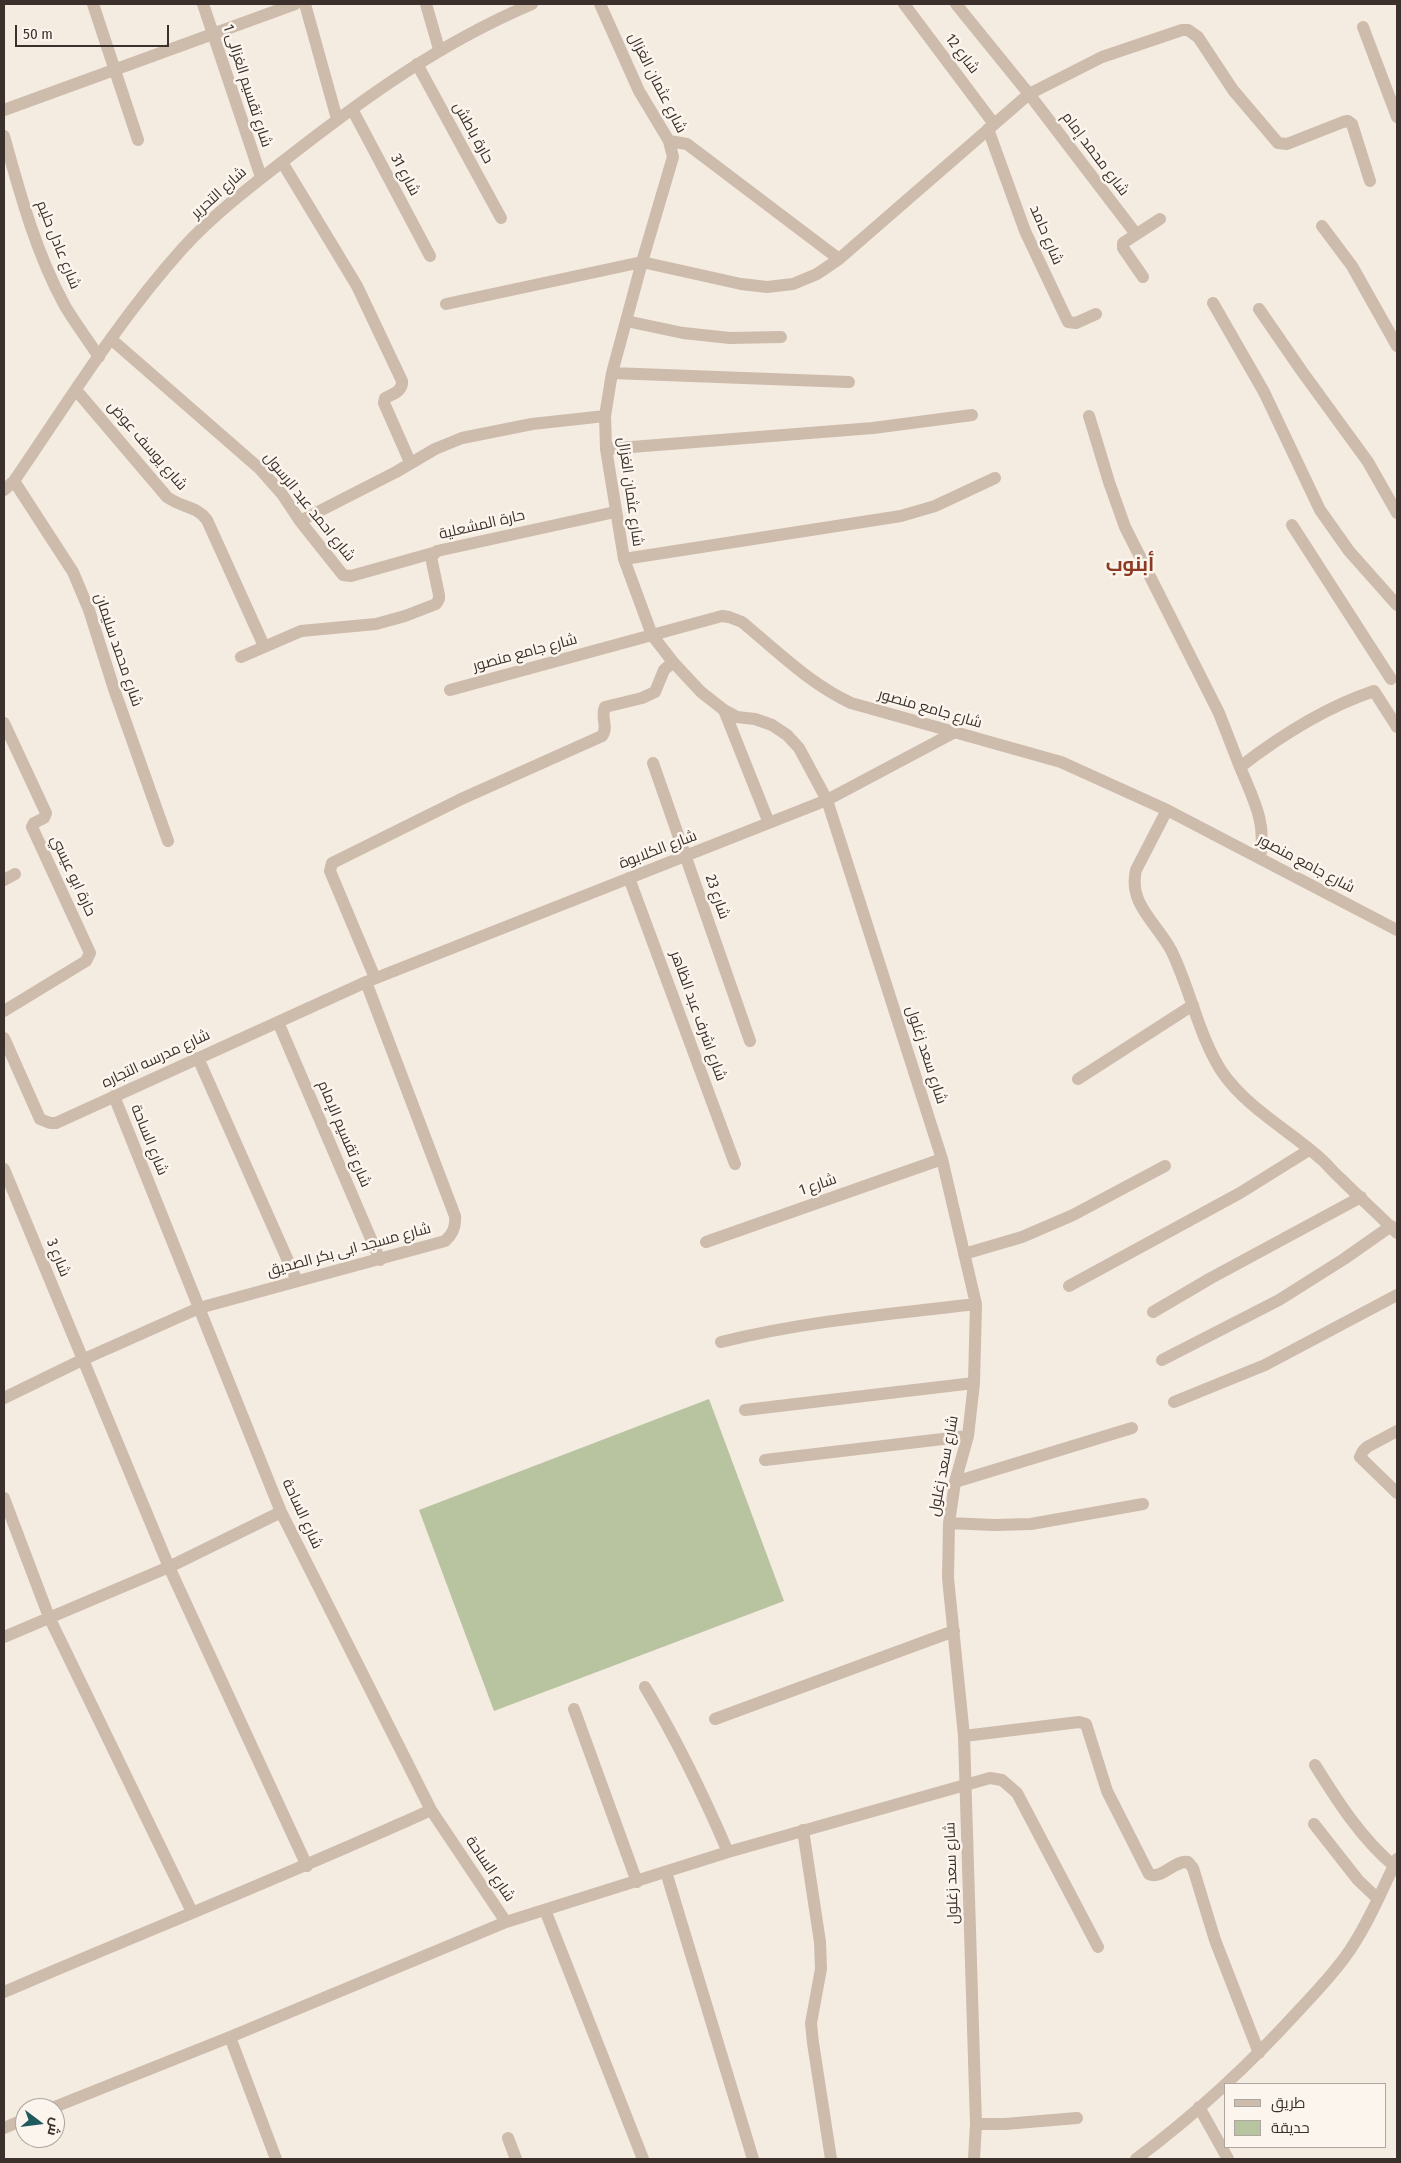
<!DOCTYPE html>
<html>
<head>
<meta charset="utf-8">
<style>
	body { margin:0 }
	#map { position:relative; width:1401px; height:2163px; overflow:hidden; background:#f4ebe1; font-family:"Fira Sans Condensed",Cairo,sans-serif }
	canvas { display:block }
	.frame { position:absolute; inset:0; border:5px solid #3b302b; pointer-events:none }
	.legend { position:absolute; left:1224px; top:2083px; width:162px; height:65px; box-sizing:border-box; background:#fbf5ee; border:1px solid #aea6a0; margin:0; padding:6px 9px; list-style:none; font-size:15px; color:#3b302b }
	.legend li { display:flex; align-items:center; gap:10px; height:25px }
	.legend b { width:25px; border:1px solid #aea6a0 }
	.north { position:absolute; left:15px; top:2098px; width:50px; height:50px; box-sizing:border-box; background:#fbf5ee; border:1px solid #aea6a0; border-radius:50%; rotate:105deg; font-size:14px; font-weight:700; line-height:20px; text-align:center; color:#3b302b }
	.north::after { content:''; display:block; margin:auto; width:18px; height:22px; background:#1f5a5e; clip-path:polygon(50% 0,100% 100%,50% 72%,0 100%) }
	.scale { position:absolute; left:15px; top:25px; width:154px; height:22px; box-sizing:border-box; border:2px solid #3b302b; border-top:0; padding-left:6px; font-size:15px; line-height:18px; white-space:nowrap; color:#3b302b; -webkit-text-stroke:4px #fbf5ee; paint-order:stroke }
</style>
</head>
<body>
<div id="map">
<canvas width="1401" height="2163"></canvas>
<div class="frame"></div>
<ul class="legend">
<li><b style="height:6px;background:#cdbbac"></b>طريق</li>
<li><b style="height:14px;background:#b8c4a0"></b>حديقة</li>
</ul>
<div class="north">ش</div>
<div class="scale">50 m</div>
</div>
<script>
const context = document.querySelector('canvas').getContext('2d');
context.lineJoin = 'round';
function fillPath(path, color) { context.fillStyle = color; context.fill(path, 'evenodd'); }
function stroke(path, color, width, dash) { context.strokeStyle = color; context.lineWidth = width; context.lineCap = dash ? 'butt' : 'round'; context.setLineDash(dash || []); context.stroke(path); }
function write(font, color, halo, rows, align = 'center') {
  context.font = font + ' "Fira Sans Condensed",Cairo,sans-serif'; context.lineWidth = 5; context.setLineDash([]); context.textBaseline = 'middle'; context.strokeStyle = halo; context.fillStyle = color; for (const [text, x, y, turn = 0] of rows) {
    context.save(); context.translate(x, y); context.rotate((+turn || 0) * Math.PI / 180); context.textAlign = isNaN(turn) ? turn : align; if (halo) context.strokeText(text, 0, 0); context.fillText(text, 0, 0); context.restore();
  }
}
const green = new Path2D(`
	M709 1399 784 1601 494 1711 419 1510Z`);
const minor = new Path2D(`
	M93 4 138 140
	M203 4 261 177
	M305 4 337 119
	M426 4 439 49
	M600 4 639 91 669 141 673 157 642 262 612 373 605 416 606 449 624 559 652 635 673 662 701 692 724 710 737 717 755 719 772 725 787 735 799 748 827 800 942 1159 976 1304 974 1383 968 1436 955 1482 949 1523 948 1578 964 1736 976 2124 974 2159
	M904 4 994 124
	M956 4 1029 94 1136 234
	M1363 27 1397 117
	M417 64 501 218
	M352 109 430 256
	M4 110 295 4
	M988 129 1025 231 1068 322 1076 323 1096 314
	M4 136C20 194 36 253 65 306 75 323 88 340 99 357
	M669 141 687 144 839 259
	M282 162 357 286 402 381C403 391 393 394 385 398L384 403 410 462
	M1322 226 1352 266 1397 346
	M1143 277 1123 248V243L1160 219
	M1213 303 1264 392 1320 510 1349 551 1397 605
	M446 304 642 262 741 284 767 287 793 284 817 274 839 259 1029 94 1102 57 1182 30H1188L1198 37 1233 90 1278 143 1287 144 1343 122 1348 121 1352 124 1370 181
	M1259 309 1301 370 1368 462 1397 513
	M626 321 683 333 730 338 781 337
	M111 339 260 469 282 494 300 521 343 575 351 576 433 553
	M612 373 849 382
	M76 390 167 497C182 508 197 506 207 520L264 646
	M1089 416 1109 482 1125 527 1219 713 1240 767
	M606 449 873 428 972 415
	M14 481 73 572 89 610 114 689 168 841
	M4 490 14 481C68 402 119 319 183 248 214 214 250 187 286 159 364 98 440 43 532 4
	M300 521 396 472 435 449 462 438 532 424 605 416
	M1292 525 1391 679
	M624 559 901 516 935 506 995 478
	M241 657 301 631 376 624 405 616 436 604 439 599V595L431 557 437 551 615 512
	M450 690 722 616 729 617 742 622C777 651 810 684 851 703L1061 762 1167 810 1397 930
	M724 710 769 823
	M4 723 46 813 44 818 34 823 32 827 90 953 86 961 4 1011
	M653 763 750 1041
	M1167 810 1136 870C1128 904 1156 922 1171 950 1190 988 1199 1037 1222 1072 1248 1109 1289 1130 1321 1159 1328 1165 1333 1172 1340 1178 1359 1197 1378 1214 1397 1233
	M1260 858C1267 822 1253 799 1240 767 1280 736 1326 707 1374 691L1397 727
	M629 878 735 1164
	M4 880 15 874
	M375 978 330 871 332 863 459 800 602 736C609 727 600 717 605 707L642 698 655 692 664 670 673 662
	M278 1022 380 1260
	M4 1038 40 1119 50 1123H56L366 982 827 800 955 732
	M198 1058 297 1281
	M1078 1079 1193 1005
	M114 1096 281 1512 431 1810 506 1922
	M4 1169 169 1567 307 1866
	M706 1242 942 1159
	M964 1254 1022 1237 1073 1215 1165 1166
	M1069 1286 1240 1193 1309 1150
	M1153 1312 1211 1278 1361 1197
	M721 1342C805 1321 890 1314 976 1304
	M1162 1360 1279 1300 1344 1259 1391 1226
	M4 1398 82 1360 199 1308 445 1241C453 1234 456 1227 455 1216L366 982
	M1174 1402 1265 1365 1397 1295
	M745 1410 974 1383
	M1397 1431 1367 1447 1363 1451 1360 1457 1397 1493
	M765 1460 968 1436
	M955 1482 1132 1428
	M4 1498 49 1617 192 1912
	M949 1523 994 1525 1031 1524 1143 1504
	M4 1637 169 1567 281 1512
	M645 1687C677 1740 703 1794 728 1852
	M574 1709 637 1882
	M715 1719 954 1631
	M964 1736 1079 1722 1086 1724 1107 1791 1149 1874C1162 1880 1174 1860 1188 1862L1193 1868 1215 1940 1259 2053
	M1315 1765C1338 1802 1361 1838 1394 1866
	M1314 1824 1358 1880 1378 1899
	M803 1830 820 1942 821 1969 811 2023 813 2043 831 2159
	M666 1872 753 2159
	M545 1910 643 2159
	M4 1992C146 1931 290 1874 431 1810
	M230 2037 276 2159
	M1199 2107 1228 2159
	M52 2108 230 2037 506 1922 728 1852 990 1778 1002 1780 1017 1793 1098 1947
	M976 2124H1005L1077 2118
	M4 2128 25 2119
	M508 2138 516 2159
	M1136 2159C1195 2115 1251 2063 1301 2008 1318 1990 1336 1971 1350 1950 1369 1922 1382 1890 1397 1859`);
const streetNames = [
	["شارع 12",962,54,53],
	["شارع عثمان الغزال",657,83,63],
	["شارع تقسيم الغزالى 1",247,86,72],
	["حارة باطش",473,133,61],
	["شارع محمد إمام",1095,154,53],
	["شارع 31",405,175,62],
	["شارع التحرير",219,193,-42],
	["شارع حامد",1046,235,67],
	["شارع عادل حليم",58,245,68],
	["شارع يوسف عوض",147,446,49],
	["شارع عثمان الغزال",630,492,82],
	["شارع احمد عبد الرسول",309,507,51],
	["حارة المشعلية",482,525,-13],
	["شارع محمد سليمان",118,650,71],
	["شارع جامع منصور",525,653,-15],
	["شارع جامع منصور",930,709,16],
	["شارع الكلابوة",658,850,-21],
	["شارع جامع منصور",1306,864,28],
	["حارة ابو عيسي",73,876,65],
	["شارع 23",717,897,71],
	["شارع اشرف عبد الظاهر",698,1016,70],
	["شارع سعد زغلول",926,1055,72],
	["شارع مدرسه التجاره",156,1059,-25],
	["شارع تقسيم الإمام",344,1134,67],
	["شارع الساحة",149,1140,68],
	["شارع 1",818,1185,-19],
	["شارع مسجد ابى بكر الصديق",349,1250,-15],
	["شارع 3",58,1258,68],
	["شارع سعد زغلول",944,1466,-79],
	["شارع الساحة",302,1514,65],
	["شارع الساحة",490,1869,56],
	["شارع سعد زغلول",952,1873,-92]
];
const districtNames = [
	["أبنوب",1130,565]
];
fillPath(green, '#b8c4a0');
stroke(minor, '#cdbbac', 12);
write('15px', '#3b302b', '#fbf5ee', streetNames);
write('bold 20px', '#8c3b22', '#fbf5ee', districtNames);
</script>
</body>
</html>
